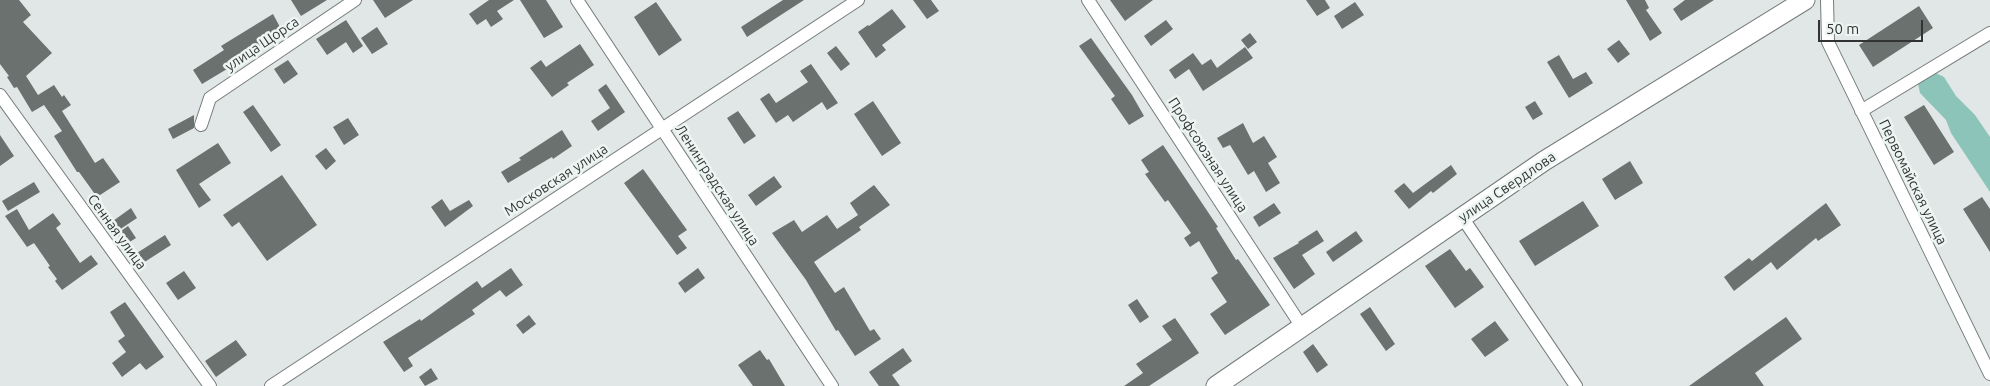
<!DOCTYPE html>
<html>
<head>
<meta charset="utf-8">
<style>
	body { margin:0 }
	#map { position:relative; width:1990px; height:386px; overflow:hidden; background:#e0e7e6; font-family:Ubuntu,sans-serif }
	canvas { display:block }
	.scale { position:absolute; left:1818px; top:20px; width:105px; height:22px; box-sizing:border-box; border:2px solid #313433; border-top:0; padding-left:6px; font-size:15px; line-height:18px; white-space:nowrap; color:#313433; -webkit-text-stroke:4px #edf5f3; paint-order:stroke }
</style>
</head>
<body>
<div id="map">
<canvas width="1990" height="386"></canvas>
<div class="scale">50 m</div>
</div>
<script>
const context = document.querySelector('canvas').getContext('2d');
context.lineJoin = 'round';
function fillPath(path, color) { context.fillStyle = color; context.fill(path, 'evenodd'); }
function stroke(path, color, width, dash) { context.strokeStyle = color; context.lineWidth = width; context.lineCap = dash ? 'butt' : 'round'; context.setLineDash(dash || []); context.stroke(path); }
function write(font, color, halo, rows, align = 'center') {
  context.font = font + ' Ubuntu,sans-serif'; context.lineWidth = 5; context.setLineDash([]); context.textBaseline = 'middle'; context.strokeStyle = halo; context.fillStyle = color; for (const [text, x, y, turn = 0] of rows) {
    context.save(); context.translate(x, y); context.rotate((+turn || 0) * Math.PI / 180); context.textAlign = isNaN(turn) ? turn : align; if (halo) context.strokeText(text, 0, 0); context.fillText(text, 0, 0); context.restore();
  }
}
const green = new Path2D(`
	M1936 73 1944 77 1956 96 1975 115 1990 137V192L1951 133 1946 120 1920 93 1918 84Z`);
const building = new Path2D(`
	M0 0H19L31 15 23 22 52 53 26 76 38 95 54 85 62 97 64 95 71 105 62 111 95 163 103 158 120 182 97 197 79 172H77L54 136 62 131 44 105 32 112 17 87 14 88 7 77 9 76 0 64Z
	M291 0H327L301 16Z
	M373 0H413L385 18Z
	M489 0H514L497 11 503 19 491 27 486 19 477 25 469 14Z
	M520 0H546L563 27 544 38Z
	M783 0H804L747 37 741 27Z
	M913 0H931L939 11 927 19Z
	M1110 0H1153L1125 21Z
	M1306 0H1325L1330 8 1317 16Z
	M1626 0H1645L1649 8 1646 10 1662 33 1650 41Z
	M1685 0H1714L1681 21 1673 9Z
	M656 2 682 40 659 56 634 17Z
	M1355 2 1364 15 1342 29 1334 16Z
	M1919 6 1933 28 1873 67 1859 45Z
	M892 9 906 27 882 45 886 50 876 58 858 32 868 25 869 26Z
	M273 14 281 29 273 34 274 37 251 51 252 54 202 84 193 70 224 50 221 46Z
	M346 20 363 46 353 53 346 42 327 55 316 39Z
	M1166 20 1173 29 1151 46 1144 36Z
	M377 27 388 44 372 54 361 38Z
	M1250 33 1257 42 1248 49 1241 40Z
	M1091 38 1132 95 1144 116 1129 125 1111 99 1115 96 1079 46Z
	M1619 40 1630 54 1618 63 1607 49Z
	M580 44 594 65 567 83 569 85 552 97 530 68 541 60 546 67Z
	M836 46 850 64 841 71 827 53Z
	M1245 47 1253 58 1203 91 1189 69 1175 79 1169 70 1193 53 1202 65 1211 59 1217 68Z
	M1559 55 1573 79 1586 72 1593 83 1569 98 1547 62Z
	M288 60 298 74 284 84 274 69Z
	M811 64 838 103 827 110 822 102 793 122 788 115 776 123 760 99 769 93 776 103 808 82 800 71Z
	M606 84 625 112 598 131 591 121 610 108 598 90Z
	M873 101 901 143 882 156 854 114Z
	M1535 101 1543 114 1533 120 1525 107Z
	M253 105 281 145 271 152 243 112Z
	M1924 105 1954 152 1934 165 1904 117Z
	M738 111 756 136 744 144 727 118Z
	M194 115V128L173 139 168 129Z
	M348 118 359 135 344 145 333 127Z
	M1243 123 1253 143 1264 136 1277 157 1268 163 1280 183 1266 192 1254 171 1248 175 1230 145 1223 148 1217 138Z
	M562 130 572 146 553 159 552 157 508 183 501 172 521 160 519 158Z
	M0 135 14 156 0 166Z
	M218 143 231 163 199 184 211 200 199 208 176 170Z
	M1163 145 1218 227 1216 228 1236 260 1238 259 1270 305 1225 335 1210 314 1227 302 1211 278 1218 273 1199 241 1190 247 1184 238 1191 233 1168 200 1165 202 1145 174 1149 172 1141 160Z
	M326 148 336 161 326 170 315 156Z
	M1630 161 1643 183 1615 200 1602 179Z
	M1451 165 1457 174 1433 193 1431 191 1409 209 1394 191 1404 183 1413 193Z
	M643 169 687 230 678 236 687 248 677 255 624 183Z
	M282 175 317 225 267 261 239 222 232 227 223 215Z
	M774 176 782 187 756 206 748 195Z
	M34 182 40 192 8 211 2 201Z
	M874 185 890 205 859 227 861 230 814 262 835 293 844 287 870 331 874 329 881 339 855 356 838 330 836 331 806 280 772 233 794 220 802 232 827 215 837 229 858 215 850 203Z
	M1982 197 1990 209V252L1963 209Z
	M442 199 450 211 469 200 473 206 445 227 431 207Z
	M1583 201 1599 226 1535 266 1519 241Z
	M1274 203 1281 213 1259 227 1253 217Z
	M1826 203 1841 225 1818 241 1816 238 1777 270 1771 262 1734 291 1724 277 1749 258 1752 261Z
	M131 208 137 218 119 230 113 221Z
	M17 209 29 230 53 213 61 224 56 228 80 263 91 255 98 264 62 290 55 281 57 279 48 267 50 266 34 243 27 247 5 216Z
	M128 226 136 238 125 245 117 234Z
	M1317 230 1324 241 1302 255 1315 274 1294 289 1273 258 1299 243 1298 242Z
	M1356 231 1363 241 1333 262 1326 252Z
	M165 235 171 245 143 263 137 253Z
	M1450 249 1466 271 1470 268 1484 287 1455 308 1425 266Z
	M511 268 523 285 506 297 500 290 472 310 475 314 408 358 413 366 404 372 383 342 420 319 421 321 477 281 482 288Z
	M698 268 705 278 685 293 678 283Z
	M184 271 196 288 178 300 166 283Z
	M1137 299 1149 317 1140 323 1128 305Z
	M125 302 164 357 146 370 140 363 122 377 112 363 126 352 118 341 125 336 110 312Z
	M1370 307 1395 344 1386 351 1360 314Z
	M529 315 536 324 523 334 516 325Z
	M1786 317 1802 339 1755 373 1764 386H1689Z
	M1175 318 1199 353 1149 386H1124L1143 373 1136 364 1172 340 1162 326Z
	M1495 321 1509 340 1485 357 1471 339Z
	M236 340 247 355 216 377 205 361Z
	M1313 344 1328 365 1317 373 1303 352Z
	M903 348 912 361 892 375 900 386H879L869 372Z
	M760 350 767 360 769 359 785 386H753L738 365Z
	M431 368 438 379 425 386 419 377Z`);
const street = new Path2D(`
	M577 0 832 386
	M1088 0 1302 327
	M1827 0 1828 42 1990 374
	M0 95 210 386
	M1861 111 1990 33
	M201 125 210 98 355 0
	M1462 217 1576 386
	M271 386 858 0`);
const secondary = new Path2D(`
	M1216 386 1544 161 1805 0`);
const streetNames = [
	["улица Щорса",262,44,-34],
	["Профсоюзная улица",1208,155,57],
	["Московская улица",556,180,-33],
	["Первомайская улица",1913,182,64],
	["Ленинградская улица",717,185,57],
	["улица Свердлова",1507,187,-34],
	["Сенная улица",117,232,54]
];
fillPath(green, '#8cc4b9');
fillPath(building, '#6a716f');
stroke(street, '#757c7a', 14);
stroke(secondary, '#757c7a', 21);
stroke(street, '#fff', 12);
stroke(secondary, '#fff', 19);
write('14px', '#313433', '#edf5f3', streetNames);
</script>
</body>
</html>
